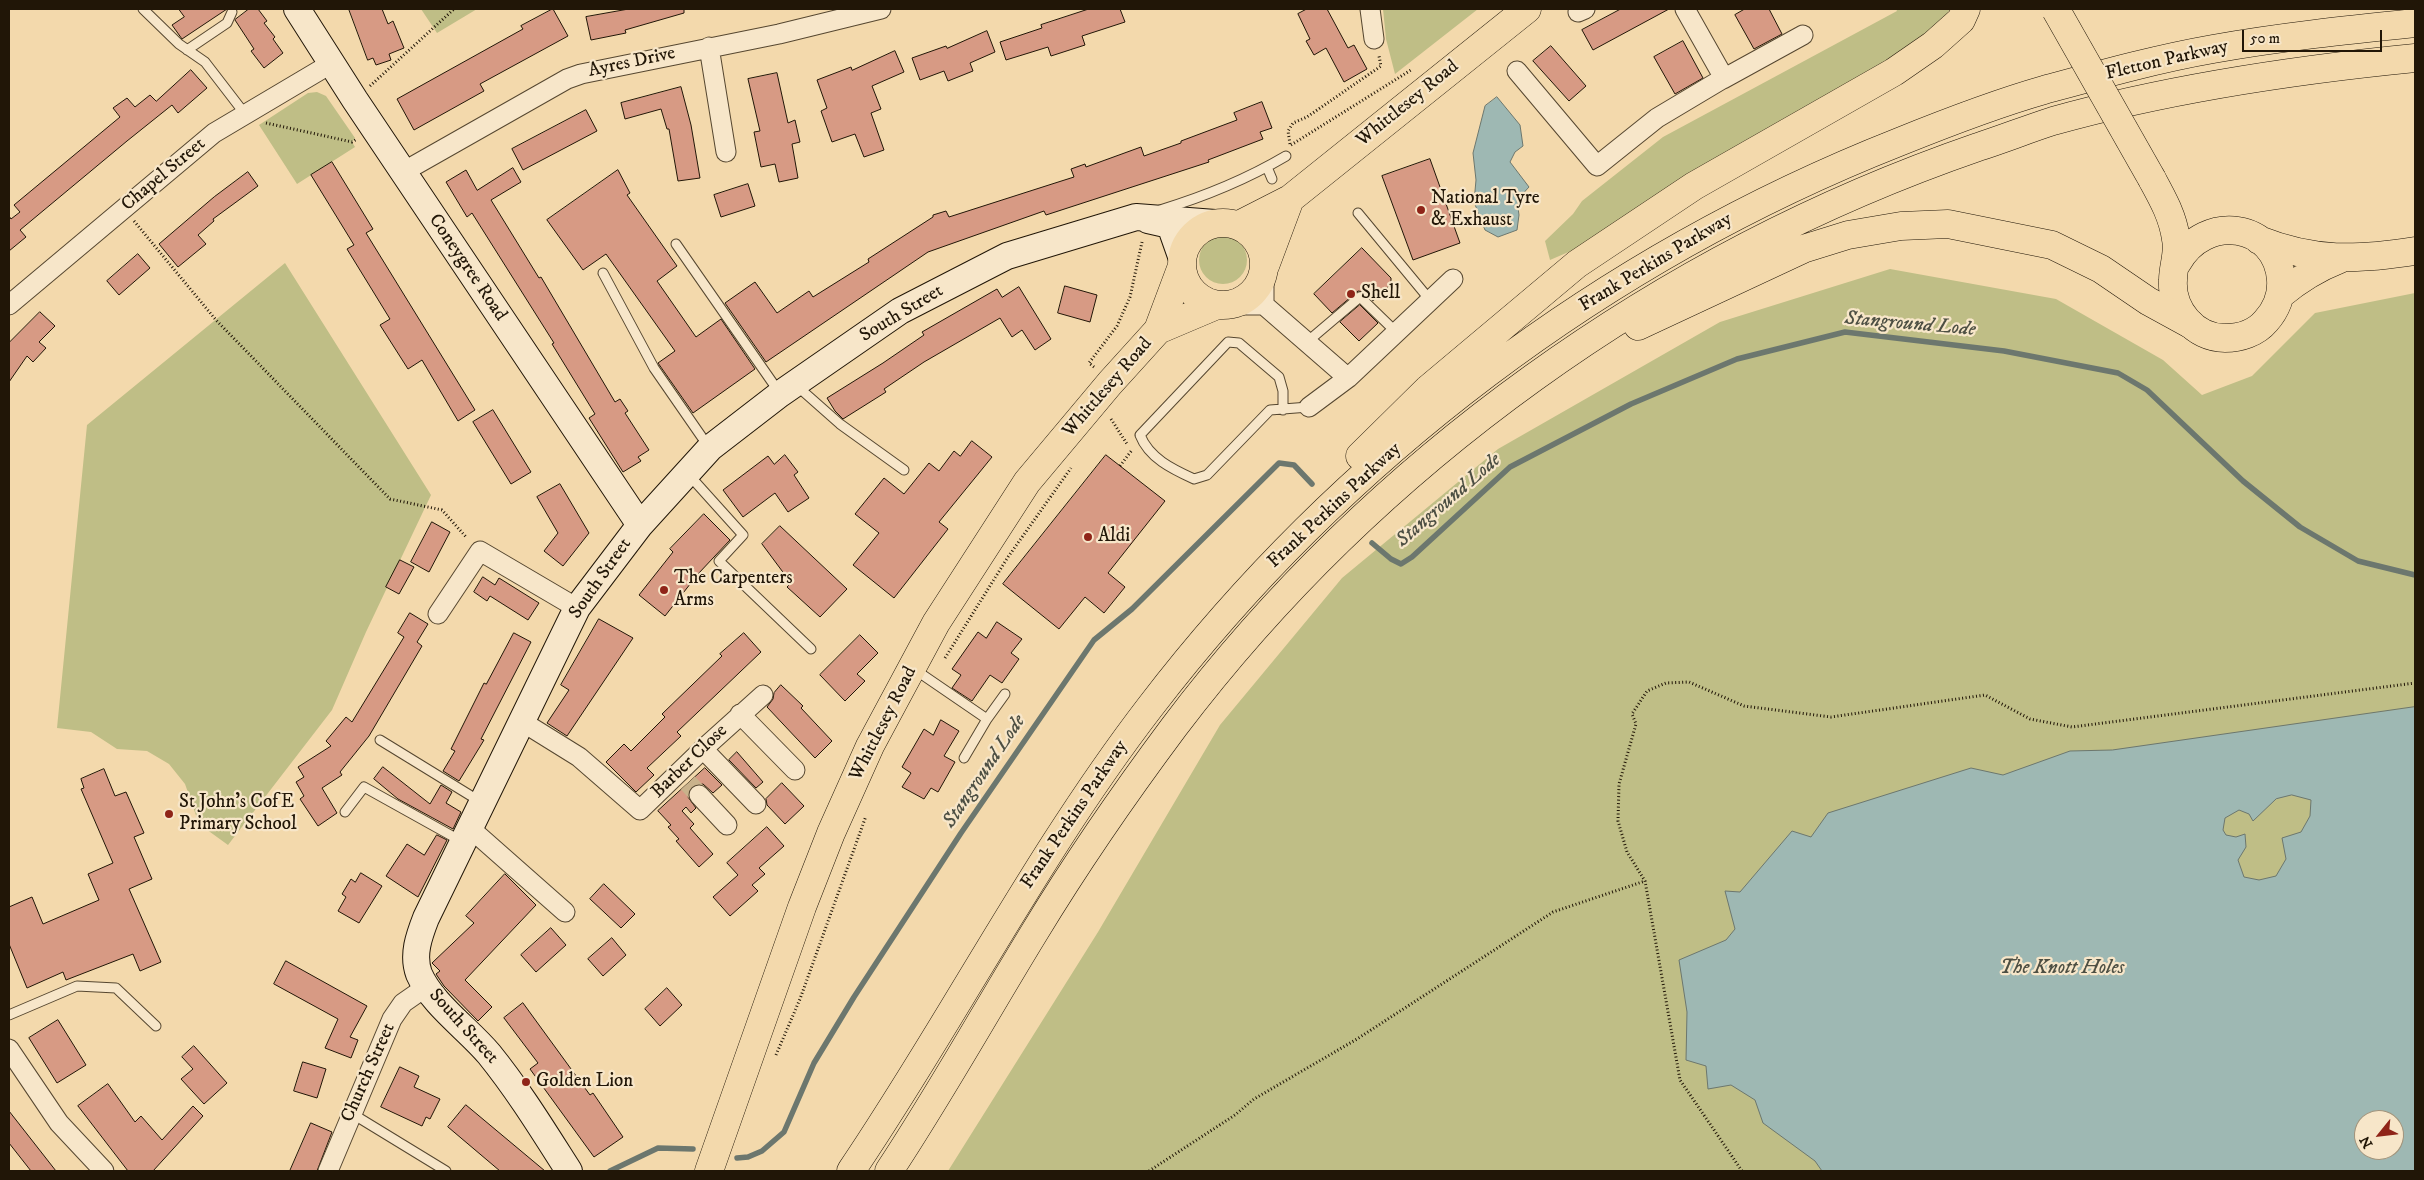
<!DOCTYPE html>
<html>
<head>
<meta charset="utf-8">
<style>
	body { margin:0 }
	#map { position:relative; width:2424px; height:1180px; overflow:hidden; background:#f3d9ac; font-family:"IM FELL DW Pica",serif }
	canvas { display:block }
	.frame { position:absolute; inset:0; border:10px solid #211607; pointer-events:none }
	.north { position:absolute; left:2354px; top:1110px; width:50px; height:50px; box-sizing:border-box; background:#f7e6c9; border:1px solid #a1937b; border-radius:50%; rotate:241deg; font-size:14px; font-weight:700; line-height:20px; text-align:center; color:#211607 }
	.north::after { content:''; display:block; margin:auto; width:18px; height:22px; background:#8f2418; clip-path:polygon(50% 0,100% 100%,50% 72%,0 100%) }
	.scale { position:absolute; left:2242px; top:30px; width:140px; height:22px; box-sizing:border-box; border:2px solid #211607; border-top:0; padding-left:6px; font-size:15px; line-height:18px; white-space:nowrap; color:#211607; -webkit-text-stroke:4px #f7e6c9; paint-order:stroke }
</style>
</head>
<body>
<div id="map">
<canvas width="2424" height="1180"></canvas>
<div class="frame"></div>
<div class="north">N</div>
<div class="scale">50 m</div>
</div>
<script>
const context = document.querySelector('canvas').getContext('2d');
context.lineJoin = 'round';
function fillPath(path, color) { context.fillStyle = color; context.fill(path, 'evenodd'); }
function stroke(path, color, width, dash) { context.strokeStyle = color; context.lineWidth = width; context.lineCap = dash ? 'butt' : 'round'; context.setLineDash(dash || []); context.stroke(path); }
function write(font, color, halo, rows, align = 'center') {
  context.font = font + ' "IM FELL DW Pica",serif'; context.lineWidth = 4.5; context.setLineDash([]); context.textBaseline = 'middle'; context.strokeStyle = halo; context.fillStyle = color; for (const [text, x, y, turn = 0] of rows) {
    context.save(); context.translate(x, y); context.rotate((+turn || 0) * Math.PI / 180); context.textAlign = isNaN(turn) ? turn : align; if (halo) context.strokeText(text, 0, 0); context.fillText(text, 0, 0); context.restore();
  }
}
const green = new Path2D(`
	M421 9H477L437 33Z
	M1383 9H1478L1395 74 1386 39Z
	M1896 9H1950C1929 48 1815 100 1773 125 1708 164 1645 207 1580 247L1550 260 1545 241 1573 214 1582 201 1663 137 1897 11Z
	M317 92 326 96 355 138 352 142 355 147 297 184 259 125 308 93Z
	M1199 260a24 24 0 1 1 48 0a24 24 0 1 1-48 0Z
	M285 263 431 495 366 632 332 710 228 845 199 824 185 784 169 764 147 751 117 749 91 732 57 728 87 425Z
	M1890 269 2056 299 2163 360 2202 395 2252 376 2315 313 2415 293V1171H948L1098 932 1220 725 1342 578 1498 449 1720 322ZM2364 1120H2394V1150H2364Z`);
const water = new Path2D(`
	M1497 97 1520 125 1523 146 1515 152 1510 162 1529 187 1517 200 1519 215 1517 230 1498 237 1485 230 1474 202 1476 180 1473 153 1485 106Z
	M2415 707V1171H1822L1815 1161 1763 1123 1755 1100 1731 1085 1708 1089 1706 1066 1686 1060 1687 1012 1679 960 1726 940 1735 929 1725 891 1740 892 1792 831 1811 837 1828 813 1971 768 2003 775 2070 751 2112 750ZM2292 795 2311 800 2310 816 2301 832 2282 838 2286 859 2276 876 2259 880 2244 877 2238 860 2246 847 2245 834 2236 837 2226 835 2223 830 2225 818 2239 810 2249 814 2253 821 2276 799ZM2364 1120H2394V1150H2364Z`);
const stream = new Path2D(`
	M1372 543 1391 559 1401 564 1412 557 1510 467 1631 404 1737 359 1845 332 2004 351 2118 373 2147 390 2243 481 2300 527 2358 561 2415 575
	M737 1158 748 1157 762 1151 784 1132 814 1063 854 997 961 833 1094 640 1132 609 1279 463 1294 465 1312 484
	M610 1171 658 1148 693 1149`);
const building = new Path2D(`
	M179 9H227L182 39 172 25 184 17Z
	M249 9H258L267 21 264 23 275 37 273 39 283 53 264 68 251 51 254 49 235 20Z
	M349 9H382L388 24 393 21 404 48 389 54 391 60 376 65 373 58 368 60Z
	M553 9 568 36 480 84 484 91 414 130 397 99 523 29 521 26Z
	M629 9H684V13L625 30 626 33 591 40 586 17Z
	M1089 9H1120L1125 22 1082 36 1085 45 1051 56 1048 47 1006 60 1000 42 1042 28 1041 25Z
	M1307 9H1327L1348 48 1354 45 1367 69 1344 82 1326 48 1314 55 1306 41 1310 39 1298 14Z
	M1621 9H1669L1593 50 1582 30Z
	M1745 9H1769L1782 34 1754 49 1735 15Z
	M987 31 995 52 970 63 973 71 948 81 944 71 920 80 912 58 946 46 947 48Z
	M1683 41 1703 78 1675 94 1654 57Z
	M1551 46 1586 86 1569 101 1533 61Z
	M895 51 904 72 872 86 881 109 871 113 884 150 864 157 855 134 832 142 821 111 827 108 817 80 851 67 852 70Z
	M191 70 207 88 178 113 172 105 127 141 20 230 26 237 9 251V216L11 219 20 212 14 205 120 117 113 108 127 98 135 107 150 95 156 101Z
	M777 73 788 123 795 120 800 142 792 144 798 178 779 182 775 164 761 167 754 132 760 131 748 79Z
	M681 87 691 125 700 178 678 181 669 129H667L661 109 625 119 621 103Z
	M1262 102 1272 128 1260 132 1263 139 1208 160 1209 162 1046 215 1044 211 928 252 766 362 725 303 755 282 777 313 809 291 813 297 869 262 868 259 933 217V215L946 211 949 217 1052 184 1074 177 1071 169 1085 164 1086 167 1141 147 1144 156 1181 143V141L1237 120 1234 113Z
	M586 110 597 131 523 170 512 149Z
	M1430 159 1460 243 1413 260 1382 176Z
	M332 162 373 229 366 233 475 410 458 421 422 360 408 369 380 325 390 319 347 249 354 245 311 175Z
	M513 168 521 182 491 200 539 278 541 277 615 402 620 399 628 411 625 413 649 450 638 457 641 461 623 472 589 418 595 414 552 344 554 343 472 213 467 217 446 182 466 170 477 190Z
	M618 170 630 193 627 195 677 266 657 281 696 337 721 319 755 369 693 413 658 363 675 351 606 254 583 270 547 220Z
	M248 172 258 186 213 219 214 221 198 235 206 244 178 267 159 244 214 197Z
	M748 184 755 206 721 217 714 195Z
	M1362 248 1391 278V284L1373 301 1364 292 1358 291 1332 313 1314 294Z
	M138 254 150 268 119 295 107 281Z
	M1065 286 1097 295 1090 322 1058 313Z
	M1019 287 1051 339 1035 350 1022 330 1012 337 1000 318 924 362 884 389 886 392 843 419 835 411 827 398 883 363 924 335 922 332 997 289 1002 297Z
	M1360 305 1378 323 1359 341 1340 322Z
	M40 312 55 326 39 342 46 348 33 362 27 356 9 382V343Z
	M493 410 531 472 511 484 473 422Z
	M972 441 992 457 939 522 948 529 894 598 853 565 879 533 855 514 884 478 904 494 929 463 939 471 954 451 960 456Z
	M785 455 798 472 794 475 809 498 788 512 775 493 743 517 723 490 768 456 774 464Z
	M1106 455 1165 501 1108 573 1125 587 1104 613 1085 597 1059 629 1003 584Z
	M560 484 589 533 563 566 544 551 558 533 537 497Z
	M704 514 730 540 698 574 665 616 639 595 673 552 670 549Z
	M432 522 450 532 429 572 411 562Z
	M780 526 847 589 820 617 787 587 791 583 762 544Z
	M400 560 414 567 399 594 386 587Z
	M483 577 495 585 499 578 539 603 528 620 490 596 487 601 474 592Z
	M410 613 428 624 417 642 422 646 369 736 340 772 342 775 322 788 337 813 318 826 300 799 304 796 296 782 304 777 298 767 331 746 326 741 346 717 352 722 404 637 398 633Z
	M599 619 633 638 567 736 547 723 569 690 561 685Z
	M997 622 1022 639 1011 653 1019 659 1002 683 990 675 972 701 952 688 961 675 952 669 978 632 986 638Z
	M514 633 531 642 481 739 484 740 459 781 443 771 455 751 451 749 484 683 486 684Z
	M744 633 761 652 677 732 681 736 647 768 654 775 636 792 606 762 624 744 631 751 665 717 662 714 722 656 720 654Z
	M860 635 878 653 857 674 865 681 845 701 820 675Z
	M781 685 803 706 801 708 832 741 815 758 767 707 773 699 774 693Z
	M941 720 959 731 944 756 955 762 938 792 931 788 924 799 902 787 911 773 902 767 924 729 933 735Z
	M737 752 763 782 756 788 729 760Z
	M383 767 430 804 441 785 452 792 446 803 461 812 453 829 398 799 374 779Z
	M705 768 722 785 713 793 703 784 692 786 688 797 696 808 691 813 686 807 682 811 694 824 690 828 713 854 699 867 676 841 679 839 668 827 671 825 658 811Z
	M104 769 115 796 126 792 144 833 134 837 152 879 129 889 161 962 140 971 133 954 66 980 63 972 27 988 9 944V907L32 897 43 924 99 900 88 874 113 863 81 789 84 788 81 779Z
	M782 783 804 806 785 824 767 805 766 799Z
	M767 827 784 846 759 868 765 874 752 885 758 891 730 916 713 897 738 875 727 863Z
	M437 835 447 840 418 897 386 876 407 844 424 855Z
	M361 873 382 886 359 923 338 911 346 897 342 894 351 879 355 882Z
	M505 874 536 905 465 980 492 1007 478 1021 444 986 436 974 440 971 432 963 474 923 466 916Z
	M604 884 635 914 621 928 590 899Z
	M551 928 566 945 536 972 521 955Z
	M612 938 626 955 603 976 588 959Z
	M286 961 367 1006 350 1037 358 1040 351 1058 325 1048 338 1019 274 984Z
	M667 988 682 1005 660 1026 645 1009Z
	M523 1003 590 1095 593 1093 623 1137 594 1157 530 1069 538 1063 504 1018Z
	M58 1020 86 1065 57 1083 29 1038Z
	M194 1046 227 1083 204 1104 181 1079 193 1069 182 1057Z
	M303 1062 326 1069 317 1098 294 1091Z
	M400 1067 419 1076 414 1087 440 1099 430 1119 426 1117 422 1126 381 1107Z
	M108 1084 135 1122 141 1116 162 1140 193 1106 203 1116 153 1171H128L78 1106Z
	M466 1105 545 1171H500L448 1127Z
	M9 1111 56 1171H31L9 1143Z
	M311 1123 332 1132 317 1171H290Z`);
const streetTunnel = new Path2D(`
	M688 783 699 795`);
const path = new Path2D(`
	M370 86 454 9
	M266 123 352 142 357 139
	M1290 144 1288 131 1293 123 1307 117 1381 66 1379 56
	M1291 145 1411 70
	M134 221 216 320 390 499 442 510 467 538
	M1094 367 1089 363 1117 326 1130 297 1142 242
	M1111 419 1127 444
	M1120 466 1132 450
	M945 658 1008 557 1071 468
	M776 1055 800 999 866 816
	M1149 1171 1235 1115 1254 1099 1357 1039 1553 912 1645 881
	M1742 1171 1680 1080 1645 881 1627 852 1618 821 1619 784 1636 724 1632 714 1647 691 1666 683 1689 682 1744 706 1831 717 1985 695 2030 719 2072 727 2415 683`);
const lane = new Path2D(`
	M143 9 179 44 205 62 245 114
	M187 50 227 23 232 12
	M1267 167 1272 179
	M1160 210C1203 197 1247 179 1286 156
	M1358 213 1430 300
	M676 244 779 392
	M603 273 654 368 708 446
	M1307 342 1360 297 1396 332
	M797 386 840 424 904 470
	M1283 410V391L1279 377 1239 343 1228 342 1140 435C1149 458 1172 469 1194 479L1207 475 1270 410 1309 407
	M689 475 743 535 719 561 811 649
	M914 669 987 719 964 758
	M987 719 1005 694
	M380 740 481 802
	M345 812 364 787 461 841
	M9 1015 77 986 116 988 156 1026
	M351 1113 446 1171`);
const street = new Path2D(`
	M1370 9 1374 39
	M1578 12 1585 9
	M709 47 726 152
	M1517 71 1597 166 1657 118 1724 78 1685 9
	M1723 79 1803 35
	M403 172 567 79 581 74 779 34 881 9
	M1264 271V305
	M9 305 214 133 332 63
	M1225 305H1264L1348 378
	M1309 407 1348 378 1453 279
	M438 614 480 551 577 608
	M740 714 795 770
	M521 721 579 757 640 810 703 749 763 695
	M703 749 756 804
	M699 795 727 825
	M471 829 565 912
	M9 1049 59 1123 104 1171
	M328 1171 392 1019 403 1003 426 987`);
const secondary = new Path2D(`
	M297 9 355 100 640 525
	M1148 220 1170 225 1182 259
	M569 1171C544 1132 519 1091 489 1054 468 1029 432 1004 419 974 412 955 419 936 426 918L577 608 640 525 710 448 780 394 900 311 1007 256 1136 217 1215 223`);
const primary = new Path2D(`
	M2152 179C2163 199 2173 217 2176 239 2179 253 2173 266 2173 280 2171 309 2194 338 2225 338 2240 338 2256 333 2266 321 2276 310 2282 295 2281 280 2277 223 2205 212 2177 263
	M1182 264a41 41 0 1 1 82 0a41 41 0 1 1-82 0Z
	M1239 225 1290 199 1527 9
	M2259 240C2314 262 2357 260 2415 251
	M1265 266 1290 199
	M2280 295C2299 279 2317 268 2340 259
	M1158 330 1217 305
	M709 1171 802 907 831 833 870 746 936 623 1027 482 1110 383 1158 330 1182 266`);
const highway = new Path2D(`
	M1638 326 1803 249 1848 235 1901 226 1948 224 2052 245 2101 269 2148 301 2190 324
	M1360 456 1428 389 1577 264 1694 186 1894 72 1933 45 1961 20 1966 9
	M851 1171C954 1019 1037 854 1150 707 1342 456 1605 258 1899 142 1946 123 1995 104 2044 90 2099 75 2156 59 2213 49 2280 37 2347 30 2415 23
	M889 1171C940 1094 985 1013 1034 933 1077 862 1124 794 1174 727 1375 461 1662 256 1978 147 2003 139 2028 129 2053 121 2171 88 2293 70 2415 58`);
const primaryBridge = new Path2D(`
	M2056 10 2152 179`);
const markers = [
	[1421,210,5,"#8f2418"],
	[1351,294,5,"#8f2418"],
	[1088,537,5,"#8f2418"],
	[664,590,5,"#8f2418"],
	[169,814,5,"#8f2418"],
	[526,1082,5,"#8f2418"]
];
const streetNames = [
	["Fletton Parkway",2167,61,-13],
	["Ayres Drive",632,63,-12],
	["Whittlesey Road",1408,104,-39],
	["Chapel Street",164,175,-40],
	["Frank Perkins Parkway",1656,263,-31],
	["Coneygree Road",467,268,56],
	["South Street",902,314,-31],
	["Whittlesey Road",1108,388,-49],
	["Frank Perkins Parkway",1335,506,-43],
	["South Street",601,579,-55],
	["Whittlesey Road",884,724,-63],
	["Barber Close",690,762,-44],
	["Frank Perkins Parkway",1075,815,-56],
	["South Street",463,1027,48],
	["Church Street",369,1073,-66]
];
const poiNames = [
	["National Tyre",1431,199],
	["& Exhaust",1431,221],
	["Shell",1361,294],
	["Aldi",1098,537],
	["The Carpenters",674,579],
	["Arms",674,601],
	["St John's CofE",179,803],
	["Primary School",179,825],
	["Golden Lion",536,1082]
];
const waterNames = [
	["Stanground Lode",1910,325,5],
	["Stanground Lode",1449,501,-41],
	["Stanground Lode",985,772,-56],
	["The Knott Holes",2062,969]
];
fillPath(green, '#bfbe86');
fillPath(water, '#9eb8b3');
stroke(water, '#6c776e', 1);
stroke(stream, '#6c776e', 5.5);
fillPath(building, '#d79a84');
stroke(building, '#211607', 1);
stroke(streetTunnel, '#c9b28b', 19, [19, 9]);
stroke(lane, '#564730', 11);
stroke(street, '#564730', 21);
stroke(secondary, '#211607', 28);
stroke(primary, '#211607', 29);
stroke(highway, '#211607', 29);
stroke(path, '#211607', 3, [1, 2.5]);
stroke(lane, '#f7e6c9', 9);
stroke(street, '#f7e6c9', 19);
stroke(secondary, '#f7e6c9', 26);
stroke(primary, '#f3d9ac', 28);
stroke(highway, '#f3d9ac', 28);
stroke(primaryBridge, '#211607', 29, []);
stroke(primaryBridge, '#f3d9ac', 28);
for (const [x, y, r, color] of markers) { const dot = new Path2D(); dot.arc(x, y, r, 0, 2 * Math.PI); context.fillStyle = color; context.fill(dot); stroke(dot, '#f7e6c9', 2); }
write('19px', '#211607', '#f7e6c9', streetNames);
write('19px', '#211607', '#f7e6c9', poiNames, 'left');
write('italic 20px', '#4d4f43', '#f7e6c9', waterNames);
</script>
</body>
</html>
